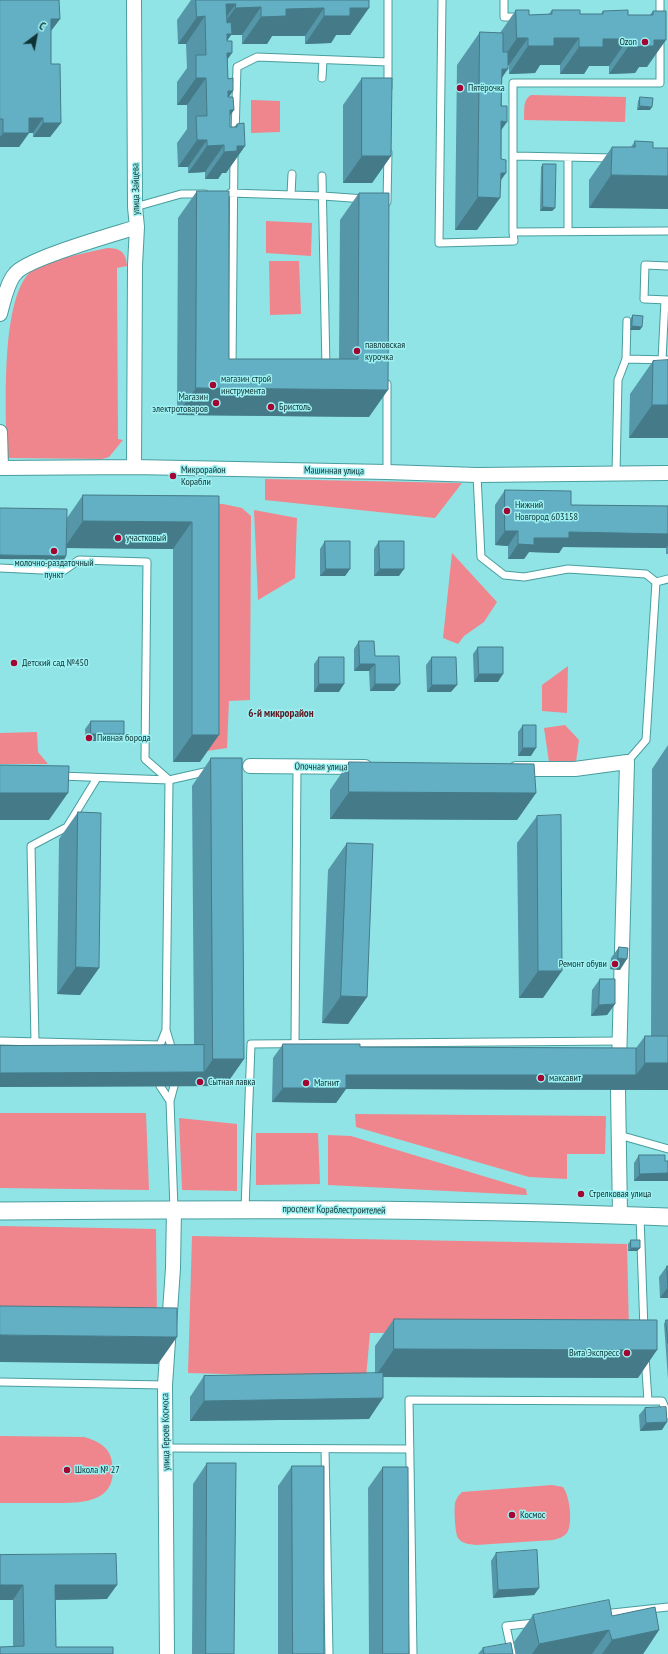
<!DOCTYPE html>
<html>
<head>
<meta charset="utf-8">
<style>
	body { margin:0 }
	#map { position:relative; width:668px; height:1654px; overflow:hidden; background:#91e4e5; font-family:"PT Sans Narrow",sans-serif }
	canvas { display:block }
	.north { position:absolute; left:16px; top:16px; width:40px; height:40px; -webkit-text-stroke:3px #9ef1f2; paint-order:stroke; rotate:32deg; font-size:11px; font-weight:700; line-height:16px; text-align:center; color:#0f3334 }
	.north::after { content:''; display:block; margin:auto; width:14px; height:18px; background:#0f3334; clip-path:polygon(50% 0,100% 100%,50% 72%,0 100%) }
</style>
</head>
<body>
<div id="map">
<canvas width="668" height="1654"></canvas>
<div class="north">С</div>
</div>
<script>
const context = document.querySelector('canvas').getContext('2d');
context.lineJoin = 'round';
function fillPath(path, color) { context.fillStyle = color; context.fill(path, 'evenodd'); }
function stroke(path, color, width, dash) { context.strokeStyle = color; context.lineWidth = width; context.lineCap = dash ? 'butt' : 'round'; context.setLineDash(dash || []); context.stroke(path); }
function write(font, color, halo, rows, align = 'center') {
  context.font = font + ' "PT Sans Narrow",sans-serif'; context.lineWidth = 3; context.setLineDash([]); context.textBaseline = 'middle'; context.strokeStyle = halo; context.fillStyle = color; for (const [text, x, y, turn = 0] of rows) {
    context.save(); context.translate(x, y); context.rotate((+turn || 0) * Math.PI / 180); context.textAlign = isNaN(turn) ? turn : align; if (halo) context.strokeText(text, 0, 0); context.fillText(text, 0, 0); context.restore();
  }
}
const green = new Path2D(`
	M531 95 626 97 625 122 524 120C525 111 522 100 531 95Z
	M251 100 280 101V132L251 133Z
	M266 221 312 223 311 256 266 253Z
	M107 248C120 248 126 252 127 266L117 268 118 439 123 440 109 457 102 459 7 458C6 414 0 304 29 273 44 260 86 253 107 248Z
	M269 261H299L301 314 270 315Z
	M265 479 462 483 435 518 265 500Z
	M223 504 242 508 251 516 250 700 229 701 227 748 200 752 201 505Z
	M254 510 297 518 295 578 258 600Z
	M452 553 497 602 484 622 464 636 458 644 443 638Z
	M568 666 567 713 542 711V685Z
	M565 725 579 740 575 769 549 762 544 728Z
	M37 732 38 752 48 764H0V733Z
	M0 1113H146L149 1190 0 1188Z
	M355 1114 606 1116 605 1154H567V1179L529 1177 356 1127Z
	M179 1118 237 1124V1191L182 1190Z
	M256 1133H318L320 1184 256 1185Z
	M328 1135 351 1136 526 1189 527 1195 328 1185Z
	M0 1226 156 1229 157 1321 0 1322Z
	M192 1236 627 1244 629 1331 370 1333 366 1378 188 1373Z
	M0 1436 84 1437C98 1441 110 1447 112 1462 119 1505 79 1503 50 1503 33 1503 17 1503 0 1503Z
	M552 1485 563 1487C570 1496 573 1524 567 1533 563 1537 558 1539 553 1540L476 1545C470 1544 462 1544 458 1538 455 1533 454 1510 455 1503 456 1499 458 1496 462 1492Z`);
const service = new Path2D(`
	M442 0 439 243 514 241 513 232 668 231
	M504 0V17H519
	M660 0V19
	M322 78 323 60
	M388 88V0
	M235 135 237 67 257 57 388 62
	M513 156 614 158
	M322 176 326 368
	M230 193 323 196 365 199
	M291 195 292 174
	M387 202 388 152
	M135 207 181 194H205
	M568 230V158
	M513 232V83H660V39
	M668 266 645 265 644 299 668 300
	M626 359 668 360
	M662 360 665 300
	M232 367 234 152
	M387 472V384
	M616 474 618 380 626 359 627 321
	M477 475 481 557 504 575 524 577 568 569 646 574 656 582 646 740 627 762
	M0 568 63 571 79 560 147 562 145 759 169 780 166 1030 160 1045V1053
	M656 582 668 579
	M60 776 169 780 209 771
	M166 1030 173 1053
	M0 1041 160 1045
	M35 1042 31 846 67 827 97 778
	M295 1043 297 767
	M160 1086 170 1101
	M619 1135 668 1149
	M174 1209 170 1101 174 1086
	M245 1209 251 1044 620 1041
	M640 1216 644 1330
	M645 1356 648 1401H662L668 1415
	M0 1382 165 1385
	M166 1448 410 1449
	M325 1449 329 1654
	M603 1614 668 1607
	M413 1654 409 1400 648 1401
	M512 1654 506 1626 535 1623`);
const minor = new Path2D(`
	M0 314C3 303 7 283 15 274 25 259 115 234 137 227
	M0 432 1 468
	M134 467 135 265 137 227 135 207 134 0
	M0 468 134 467 387 472 477 475 668 473
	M250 766 365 767
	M516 769H575L627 762 619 1063
	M618 1090 620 1215
	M167 1654 165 1385 173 1268 174 1209`);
const tertiary = new Path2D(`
	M0 1211C223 1209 445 1208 668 1217`);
const wall = new Path2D(`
	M0 0 60 19 51 31V64L61 123 50 137H33V133H29L19 147H0Z
	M191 0H369L350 35H336L331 43 305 44V36H272L267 44H242V35H231L227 41 228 79 229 97 234 110 230 115V127H234L237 124 245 146 226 173H222L218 179H205V172L188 173V167H178L177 143 187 129V105H177V82L187 68 186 44H178L177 20Z
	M516 10 529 15 549 14 552 10 580 14H601L603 11 628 15H650L653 11H666L647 67H639L635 73 609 74V66H589L584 74H560V65H540L535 73 509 74V65H508L502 78 501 181 477 230H455L457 65 480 32 500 33Z
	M362 78 391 156 372 183H343V105Z
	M640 97 650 110H637L638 101Z
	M635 141 653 148 589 208V180L612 147H631Z
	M543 164 555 208 552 211H540L541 167Z
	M197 191 229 359H339L340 220 359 193 369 417 177 415 178 218Z
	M633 315 640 330H630V319Z
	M668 360V438H629L630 394 653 361Z
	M505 490 571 505 668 506V554H666V548L563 547 559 553 529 552 524 559H508V546L495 545V505Z
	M83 495 219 496 200 762H173V549L67 548 66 556 64 560 67 518Z
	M325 541 350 569 345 576H320V549Z
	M379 541 399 576H374V549Z
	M359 641 375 656 400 684 394 691H370L369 671H354V649Z
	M478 647 498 682H474L473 654Z
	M319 657 339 692H314V664Z
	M432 657 451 692H427L426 665Z
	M91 721 124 734 119 741H86L85 729Z
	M523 725 531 756H518V732Z
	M668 745V1090L346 1089 336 1103 272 1102 273 1058 283 1044 360 1047 636 1048 645 1036H651L652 769Z
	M211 758 244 1059 225 1086 0 1087V1046L194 1045 192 786Z
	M349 762 536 793 517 820 330 819V790Z
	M78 812 99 968 80 995 57 994 59 839Z
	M537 816 543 998H519L517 843Z
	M347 843 367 997 348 1024 322 1023 328 870Z
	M619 947 620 970 610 969 611 958Z
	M600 979 615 1004 607 1015 591 1016 592 990Z
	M639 1155 665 1161H668V1181H634V1163Z
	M631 1240 640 1248 637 1251H628V1244Z
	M667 1266H668V1298H660L659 1277Z
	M394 1319 638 1378 383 1377 369 1419 190 1421V1397L204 1376 375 1374V1346Z
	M666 1320H668V1379L664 1324Z
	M645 1408 662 1430 640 1431 639 1415Z
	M207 1463 234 1654H192L193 1484Z
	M292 1466 324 1654H278V1486Z
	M383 1467 409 1654H369L368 1488Z
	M496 1553 539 1588 534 1595 493 1598 491 1561Z
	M0 1555 107 1599 55 1600 56 1647 113 1654 13 1646V1600H0Z
	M533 1615 612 1616 659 1630 643 1654H516L514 1642Z
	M483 1648 513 1654H478Z`);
const shadedWall = new Path2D(`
	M226 4H236L216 31Z
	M261 7 242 35H231L213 61 216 35 235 8Z
	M324 8 305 36H272L267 44H242L261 17 286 9Z
	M350 8H369L350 35H336L331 43 305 44 324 16Z
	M205 16 186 44H178L197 17Z
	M51 19H60L49 33Z
	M517 38H528L509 65 498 66Z
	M554 38H579L560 65H540L535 73 509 74 528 46Z
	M603 39H628L609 66H589L584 74H560L579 47Z
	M654 40H666L647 67H639L635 73 609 74 628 47Z
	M227 53H232L213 80Z
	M502 69H508L485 102Z
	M196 78H206L187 105H177Z
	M228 91H233L214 118Z
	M640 106 652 107 650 110H637Z
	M230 110H234L214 137Z
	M29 118H43L33 133H29L19 147H0V137L3 133Z
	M501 121 507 122 484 154H478Z
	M43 123H61L50 137H33Z
	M197 140H207L188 167H178Z
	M224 145 205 172 188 173 207 146Z
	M237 146H245L226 173H222L218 179H205L224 152Z
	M362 156H391L372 183H343Z
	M501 173H506L489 197 500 198 477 230H455L478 197Z
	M611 175 668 176V209L589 208Z
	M543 207 555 208 552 211H540Z
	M632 326 642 327 640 330H630Z
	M196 388 388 390 369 417 177 415Z
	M652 405H668V438H629Z
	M83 521 192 522 173 549 64 548Z
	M505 531H518L508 546 495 545Z
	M569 532 668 534V546L666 548 563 547 559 553 529 552 524 559H508L518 544 534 538Z
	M0 555 66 556 64 560 0 559Z
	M326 569H350L345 576H320Z
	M380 569H404L399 576H374Z
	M360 664H375L369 671H354Z
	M479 674H503L498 682H474Z
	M319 684H344L339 692H314Z
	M375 684H400L394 691H370Z
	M432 685H457L451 692H427Z
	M91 734H124L119 741H86Z
	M192 735H219L200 762H173Z
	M523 748H536L531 756H518Z
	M349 792 536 793 517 820 330 819Z
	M0 793H68L49 820H0Z
	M618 958 627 959 620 970 610 969Z
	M76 967 99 968 80 995 57 994Z
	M538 971H562L543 998H519Z
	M341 996 367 997 348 1024 322 1023Z
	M615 1004 607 1015 591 1016 599 1005Z
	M213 1059H244L225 1086 0 1087V1073L204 1072Z
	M645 1063H668V1090L346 1089 336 1103 272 1102 283 1088 346 1075H636Z
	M668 1173V1181H634L640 1174Z
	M631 1248H640L637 1251H628Z
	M668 1287V1298H660Z
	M0 1335 177 1337 158 1364 0 1362Z
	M394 1349 657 1350 638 1378 375 1377Z
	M383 1398 369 1419 190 1421 204 1401Z
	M667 1422 662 1430 640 1431 646 1423Z
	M0 1585H23L13 1600H0Z
	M55 1585H117L107 1599 45 1600Z
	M539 1588 534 1595 493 1598 498 1590Z
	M609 1630 592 1654H532L539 1644Z
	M659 1630 643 1654H602L612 1640Z`);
const building = new Path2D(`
	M0 0H59L60 19H51V64H60L61 123H43V118H29V133H3V119H0Z
	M196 0H369V8H350V16H324V8L286 9V16L261 17V7L235 8 236 4H226L227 23 231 22 232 34H227V41H232V53H227L228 79 233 78V91H228V97H233L234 110H230V127H237V124L244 123 245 146H237V151L224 152V145L207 146V140H197L196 116H207L206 78H196V55H206L205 16 197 17Z
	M516 10H529V15L552 14V10H580V14H603V11L628 10V15H653V11H666V40H654V46L628 47V39H603V47H579V38H554V46H528V38H517Z
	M480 32 503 33V52H508V69H502L501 106H507V122L501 121V159L506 160V173H501L500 198 478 197Z
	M362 78H392L391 156H362Z
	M640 97 653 98 652 107 640 106Z
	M635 141 653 142V148H668V176L611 175 612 147H635Z
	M543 164H556L555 208 543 207Z
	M197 191H229V359H358L359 193H389L388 390 196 388Z
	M633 315 643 316 642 327 632 326Z
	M668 360V405H652L653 361Z
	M505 490 571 491V505L668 506V534L569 532V538H534V545L518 544V531H505Z
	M83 495 219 496V735H192V522L83 521Z
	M0 508 67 509 66 556 0 555Z
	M325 541H350V569H326Z
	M379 541H404V569H380Z
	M359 641H374L375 656H399L400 684H375V664H360Z
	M478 647H503V674H479Z
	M319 657H344V684H319Z
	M432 657H456L457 685H432Z
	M91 721H124V734H91Z
	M523 725H536V748H523Z
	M211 758H242L244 1059H213Z
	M349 762 534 764 536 793 349 792Z
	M0 765 69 766 68 793H0Z
	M78 812 101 813 99 968 76 967Z
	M561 815 562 971H538L537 816Z
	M347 843 373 844 367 997 341 996Z
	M619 947 628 948 627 959 618 958Z
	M600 979H615V1004L599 1005Z
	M645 1036H668V1063H645Z
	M283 1044H360V1047L636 1048V1075H346V1088H283Z
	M204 1045V1072L0 1073V1046Z
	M639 1155H665V1161H668V1173L640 1174Z
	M631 1240H640V1248H631Z
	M667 1266H668V1287Z
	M0 1306 177 1308V1337L0 1335Z
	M394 1319 657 1320V1350L394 1349Z
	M666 1320H668V1343Z
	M383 1373V1398L204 1401V1376Z
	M666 1407 667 1422 646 1423 645 1408Z
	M207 1463H236L234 1654H206Z
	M292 1466H324V1654H293Z
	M383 1467H408L409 1654H383Z
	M537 1550 539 1588 498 1590 496 1553Z
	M116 1554 117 1585H55L56 1647H113V1654H0V1647L24 1646 23 1585H0V1555Z
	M609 1600 612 1616 655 1607 659 1630 612 1640 609 1630 539 1644 533 1615Z
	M511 1643 513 1654H484L483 1648Z`);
const markers = [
	[645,42,4,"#a30431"],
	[460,88,4,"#a30431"],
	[357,351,4,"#a30431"],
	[213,385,4,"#a30431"],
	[216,403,4,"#a30431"],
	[271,407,4,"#a30431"],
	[173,476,4,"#a30431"],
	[507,511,4,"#a30431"],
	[118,538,4,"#a30431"],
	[54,551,4,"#a30431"],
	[14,663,4,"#a30431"],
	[89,738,4,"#a30431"],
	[615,964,4,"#a30431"],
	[541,1078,4,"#a30431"],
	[200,1082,4,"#a30431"],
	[306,1083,4,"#a30431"],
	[581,1194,4,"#a30431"],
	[627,1353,4,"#a30431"],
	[67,1470,4,"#a30431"],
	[512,1515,4,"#a30431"]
];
const poiNames = [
	["Ozon",637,42,"right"],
	["Пятёрочка",468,88],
	["павловская",365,345],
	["курочка",365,357],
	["магазин строй",221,379],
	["инструмента",221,391],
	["Магазин",208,397,"right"],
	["электротоваров",208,409,"right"],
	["Бристоль",279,407],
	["Микрорайон",181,470],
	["Корабли",181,482],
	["Нижний",515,505],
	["Новгород 603158",515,517],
	["участковый",126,538],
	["молочно-раздаточный",54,563,"center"],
	["пункт",54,575,"center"],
	["Детский сад №450",22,663],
	["Пивная борода",97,738],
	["Ремонт обуви",607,964,"right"],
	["максавит",549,1078],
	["Сытная лавка",208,1082],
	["Магнит",314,1083],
	["Стрелковая улица",589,1194],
	["Вита Экспресс",619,1353,"right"],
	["Школа № 27",75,1470],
	["Космос",520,1515]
];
const streetNames = [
	["улица Зайцева",136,189,-91],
	["Машинная улица",334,471,1],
	["Опочная улица",321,767,1],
	["проспект Кораблестроителей",334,1210,1],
	["улица Героев Космоса",166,1432,-91]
];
const neighbourhoodNames = [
	["6-й микрорайон",281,714]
];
fillPath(green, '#ef868d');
stroke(service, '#499d9e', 9);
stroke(minor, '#499d9e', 16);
stroke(tertiary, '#499d9e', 19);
stroke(service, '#fff', 7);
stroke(minor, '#fff', 14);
stroke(tertiary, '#fff', 17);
fillPath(wall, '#5597a9');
fillPath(shadedWall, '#457b89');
fillPath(building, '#63b0c4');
stroke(building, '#457b89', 1);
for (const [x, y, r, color] of markers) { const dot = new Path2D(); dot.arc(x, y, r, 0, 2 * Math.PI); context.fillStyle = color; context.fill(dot); stroke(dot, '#9ef1f2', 1.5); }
write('10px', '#0f3334', '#9ef1f2', poiNames, 'left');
write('10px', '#0f3334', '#9ef1f2', streetNames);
write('bold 11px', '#5d1822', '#9ef1f2', neighbourhoodNames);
</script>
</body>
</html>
